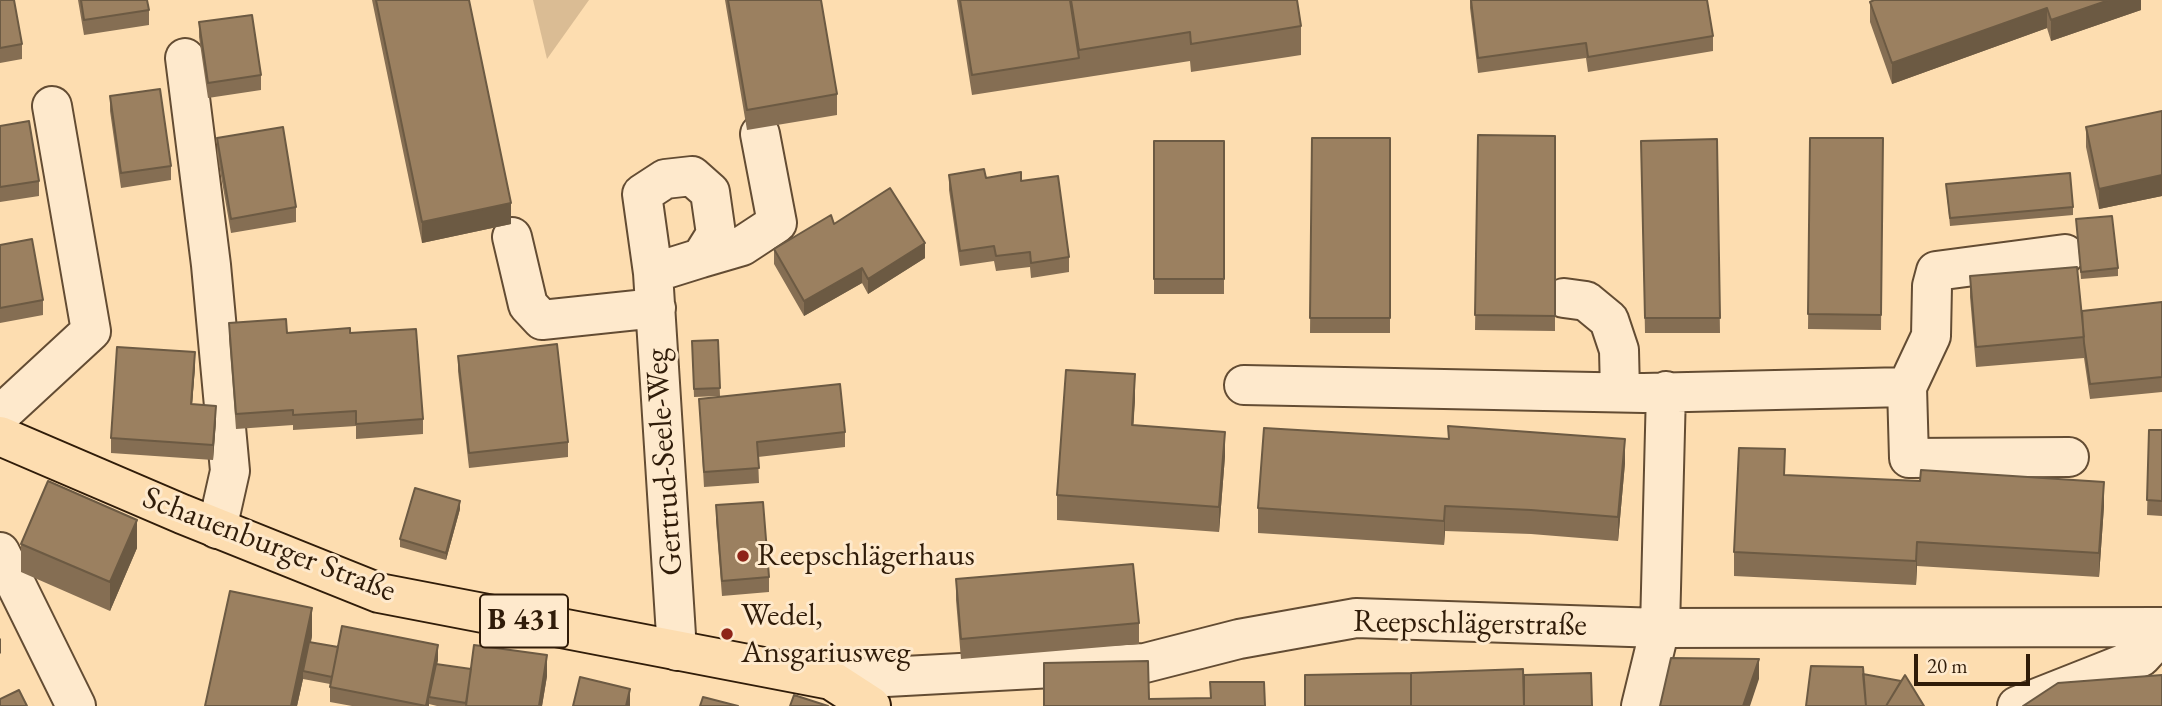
<!DOCTYPE html>
<html>
<head>
<meta charset="utf-8">
<style>
	body { margin:0 }
	#map { position:relative; width:2162px; height:706px; overflow:hidden; background:#fdddb0; font-family:"EB Garamond",serif }
	canvas { display:block }
	.scale { position:absolute; left:1914px; top:654px; width:116px; height:32px; box-sizing:border-box; border:4px solid #301c09; border-top:0; padding-left:9px; font-size:21px; line-height:24px; white-space:nowrap; color:#301c09; -webkit-text-stroke:5px #fee9cc; paint-order:stroke }
</style>
</head>
<body>
<div id="map">
<canvas width="2162" height="706"></canvas>
<div class="scale">20 m</div>
</div>
<script>
const context = document.querySelector('canvas').getContext('2d');
context.lineJoin = 'round';
function fillPath(path, color) { context.fillStyle = color; context.fill(path, 'evenodd'); }
function stroke(path, color, width, dash) { context.strokeStyle = color; context.lineWidth = width; context.lineCap = dash ? 'butt' : 'round'; context.setLineDash(dash || []); context.stroke(path); }
function write(font, color, halo, rows, align = 'center') {
  context.font = font + ' "EB Garamond",serif'; context.lineWidth = 6; context.setLineDash([]); context.textBaseline = 'middle'; context.strokeStyle = halo; context.fillStyle = color; for (const [text, x, y, turn = 0] of rows) {
    context.save(); context.translate(x, y); context.rotate((+turn || 0) * Math.PI / 180); context.textAlign = isNaN(turn) ? turn : align; if (halo) context.strokeText(text, 0, 0); context.fillText(text, 0, 0); context.restore();
  }
}
const green = new Path2D(`
	M533 0H589L547 59Z`);
const minor = new Path2D(`
	M185 58 211 265 230 471 217 529
	M512 237 528 305 542 320 656 308
	M701 258 742 246 777 223 760 134
	M653 273 701 258 716 234 710 192 692 176 665 179 642 194 653 273 677 651
	M1564 298 1586 301 1609 320 1619 350 1620 392
	M1244 385 1644 393 1907 387 1909 458 2069 457
	M1907 387 1931 336 1932 286 1936 271 2065 254
	M0 415 91 331 52 106
	M0 552 76 706
	M831 680 1145 663 1239 639 1356 618 1660 628 2162 627
	M1641 706 1660 628 1666 391
	M2017 706 2141 657 2162 634`);
const major = new Path2D(`
	M0 436 182 514 379 593 831 680 871 706`);
const wall = new Path2D(`
	M0 0 22 44V59L0 63Z
	M78 0H147L149 10V25L84 35Z
	M372 0H469L511 224 422 243Z
	M725 0H821L837 94V115L747 130Z
	M957 0H1297L1301 26V55L1191 72 1190 61 972 95Z
	M1470 0H1707L1713 36V51L1588 72 1586 58 1478 73 1470 8Z
	M2141 0V10L2051 41 2047 28 1892 84 1870 22V2Z
	M199 22 261 75V90L208 98 199 37Z
	M110 96 171 166V180L121 188 110 111Z
	M2162 111V196L2099 209 2086 147V127Z
	M0 126 39 181V196L0 202Z
	M1478 135 1555 136V331L1475 330Z
	M217 138 296 207V222L231 233 217 153Z
	M1312 138H1390V333H1310Z
	M1810 138H1883L1881 330 1808 329Z
	M1717 139 1720 333H1645L1641 141Z
	M1154 141H1224V294H1154Z
	M949 175 1021 181 1069 257V272L1031 278 1030 267 996 271 994 261 960 266 949 190Z
	M1946 184 2073 207V215L1950 226Z
	M2076 219 2118 268V276L2081 279Z
	M834 224 925 258 868 294 862 283 804 316 774 264V249Z
	M0 245 43 300V315L0 323Z
	M1970 276 2082 311 2162 302V392L2090 399 2084 358 1976 367 1970 297Z
	M229 323 287 333H350L423 419V434L356 439V426L293 430V425L236 429 229 338Z
	M718 340 720 396 694 397 692 341Z
	M458 356 568 442V457L469 468 458 371Z
	M195 367 192 404 216 421 213 460 111 453V438Z
	M699 399 845 432V447L758 457 759 483 704 487Z
	M1135 399 1133 426 1225 456 1219 532 1057 520V495Z
	M1448 426 1625 463 1618 541 1531 534 1445 531 1444 545 1258 533V508L1448 439Z
	M2149 430H2162V516L2147 515Z
	M1785 476 2104 506 2099 577 1917 566 1916 585 1734 576V552Z
	M716 505 769 577V592L722 596 716 520Z
	M460 509 446 560 400 547V539Z
	M21 544 137 548 110 611 21 572Z
	M956 579 1139 623V644L961 659 956 600Z
	M312 636 311 642 338 647 438 660 437 664 471 669 547 676 542 706H437L429 704V706H352L330 702V684L303 679 297 706H205Z`);
const shadedWall = new Path2D(`
	M2109 0H2141V10L2051 41V20Z
	M2047 8V28L1892 84V63Z
	M2162 175V196L2099 209V189Z
	M511 203V224L422 243V222Z
	M925 243V258L868 294V279Z
	M862 268V283L804 316V301Z
	M195 352V367L191 419V404Z
	M1135 374V399L1132 450V425Z
	M216 406V421L213 460V445Z
	M1225 432V456L1219 532V507Z
	M1625 439V463L1618 541V517Z
	M2104 482V506L2099 577V553Z
	M460 501V509L446 560V553Z
	M1445 506V531L1444 545V521Z
	M137 520V548L110 611V582Z
	M1917 542V566L1916 585V561Z
	M312 608V636L304 671H303V679L297 706H291Z
	M1 638V653L0 654V639Z
	M438 645V660L430 697H429V706H426Z
	M547 655V676L542 706H539Z
	M1759 659V679L1750 706H1743Z
	M630 689V706H626Z`);
const building = new Path2D(`
	M0 0H14L22 44 0 48Z
	M81 0H147L149 10 84 20Z
	M376 0H469L511 203 422 222Z
	M728 0H821L837 94 747 110Z
	M960 0H1070L1079 58 972 75Z
	M1071 0H1297L1301 26 1191 44 1190 32 1079 50Z
	M1471 0H1707L1713 36 1588 57 1586 43 1478 58Z
	M1874 0H2109L2051 20 2047 8 1892 63 1870 2Z
	M252 15 261 75 208 83 199 22Z
	M160 89 171 166 121 173 110 96Z
	M2162 111V175L2099 189 2086 127Z
	M29 121 39 181 0 187V126Z
	M283 127 296 207 231 219 217 138Z
	M1478 135 1555 136V316L1475 315Z
	M1312 138H1390V318H1310Z
	M1810 138H1883L1881 315 1808 314Z
	M1717 139 1720 318H1645L1641 141Z
	M1154 141H1224V279H1154Z
	M984 169 986 178 1021 172V181L1058 176 1069 257 1031 263 1030 252 996 256 994 246 960 251 949 175Z
	M2070 173 2073 207 1950 218 1946 184Z
	M890 188 925 243 868 279 862 268 804 301 774 249 831 215 834 224Z
	M2112 216 2118 268 2081 272 2076 219Z
	M32 239 43 300 0 308V245Z
	M2077 267 2084 337 1976 347 1970 276Z
	M2162 302V377L2090 384 2084 343 2082 311Z
	M286 319 287 333 350 328V333L416 329 423 419 356 424V411L293 415V410L236 414 229 323Z
	M718 340 720 388 694 389 692 341Z
	M557 344 568 442 469 453 458 356Z
	M117 347 195 352 191 404 216 406 213 445 111 438Z
	M1066 370 1135 374 1132 425 1225 432 1219 507 1057 495Z
	M840 384 845 432 757 442 759 468 704 472 699 399Z
	M1448 426 1625 439 1618 517 1531 510 1445 506 1444 521 1258 508 1264 428 1449 439Z
	M2149 430H2162V501L2147 500Z
	M1739 448 1785 449 1784 475 1920 481 1921 470 2104 482 2099 553 1917 542 1916 561 1734 552Z
	M48 481 137 520 110 582 21 544Z
	M415 488 460 501 446 553 400 539Z
	M763 502 769 577 722 581 716 505Z
	M1133 564 1139 623 961 639 956 579Z
	M230 591 312 608 291 706H205Z
	M342 626 438 645 426 706 330 687Z
	M309 642 338 647 332 677 303 671Z
	M474 645 547 655 539 706H466Z
	M1671 658 1759 659 1743 706H1660Z
	M1148 661 1149 699 1211 698 1210 682H1264L1265 706H1044V663Z
	M436 664 471 669 466 703 429 697Z
	M1811 666 1863 667 1866 706H1806Z
	M1523 669 1524 706H1411V673Z
	M1411 673V706H1305V675Z
	M1591 673 1592 706H1524V675Z
	M1863 674 1901 681 1886 706H1866Z
	M1905 675 1924 706H1886Z
	M2162 675V706H2023L2058 683Z
	M580 677 630 689 626 706H573Z
	M19 690 27 706H0V699Z
	M794 695 828 706H790Z
	M703 697 738 706H700Z`);
const markers = [
	[743,556,7,"#8f2418"],
	[727,634,7,"#8f2418"]
];
const shields = [
	[524,621,88]
];
const shieldNames = [
	["B 431",524,621]
];
const streetNames = [
	["Gertrud-Seele-Weg",665,462,-94],
	["Schauenburger Straße",269,545,21],
	["Reepschlägerstraße",1470,624,1]
];
const poiNames = [
	["Reepschlägerhaus",757,556],
	["Wedel,",741,616],
	["Ansgariusweg",741,653]
];
fillPath(green, '#dabc94');
stroke(minor, '#634c33', 42);
stroke(major, '#301c09', 42);
stroke(minor, '#fee9cc', 38);
stroke(major, '#fdddb0', 38);
fillPath(wall, '#856e53');
fillPath(shadedWall, '#6c5a43');
fillPath(building, '#9b8060');
stroke(building, '#6c5a43', 2);
for (const [x, y, r, color] of markers) { const dot = new Path2D(); dot.arc(x, y, r, 0, 2 * Math.PI); context.fillStyle = color; context.fill(dot); stroke(dot, '#fee9cc', 2.5); }
for (const [x, y, w] of shields) { const box = new Path2D(); box.roundRect(x - w / 2, y - 26.5, w, 53, 5); context.fillStyle = '#fee9cc'; context.fill(box); stroke(box, '#301c09', 2); }
write('bold 30px', '#301c09', null, shieldNames);
write('32px', '#301c09', '#fee9cc', streetNames);
write('32px', '#301c09', '#fee9cc', poiNames, 'left');
</script>
</body>
</html>
